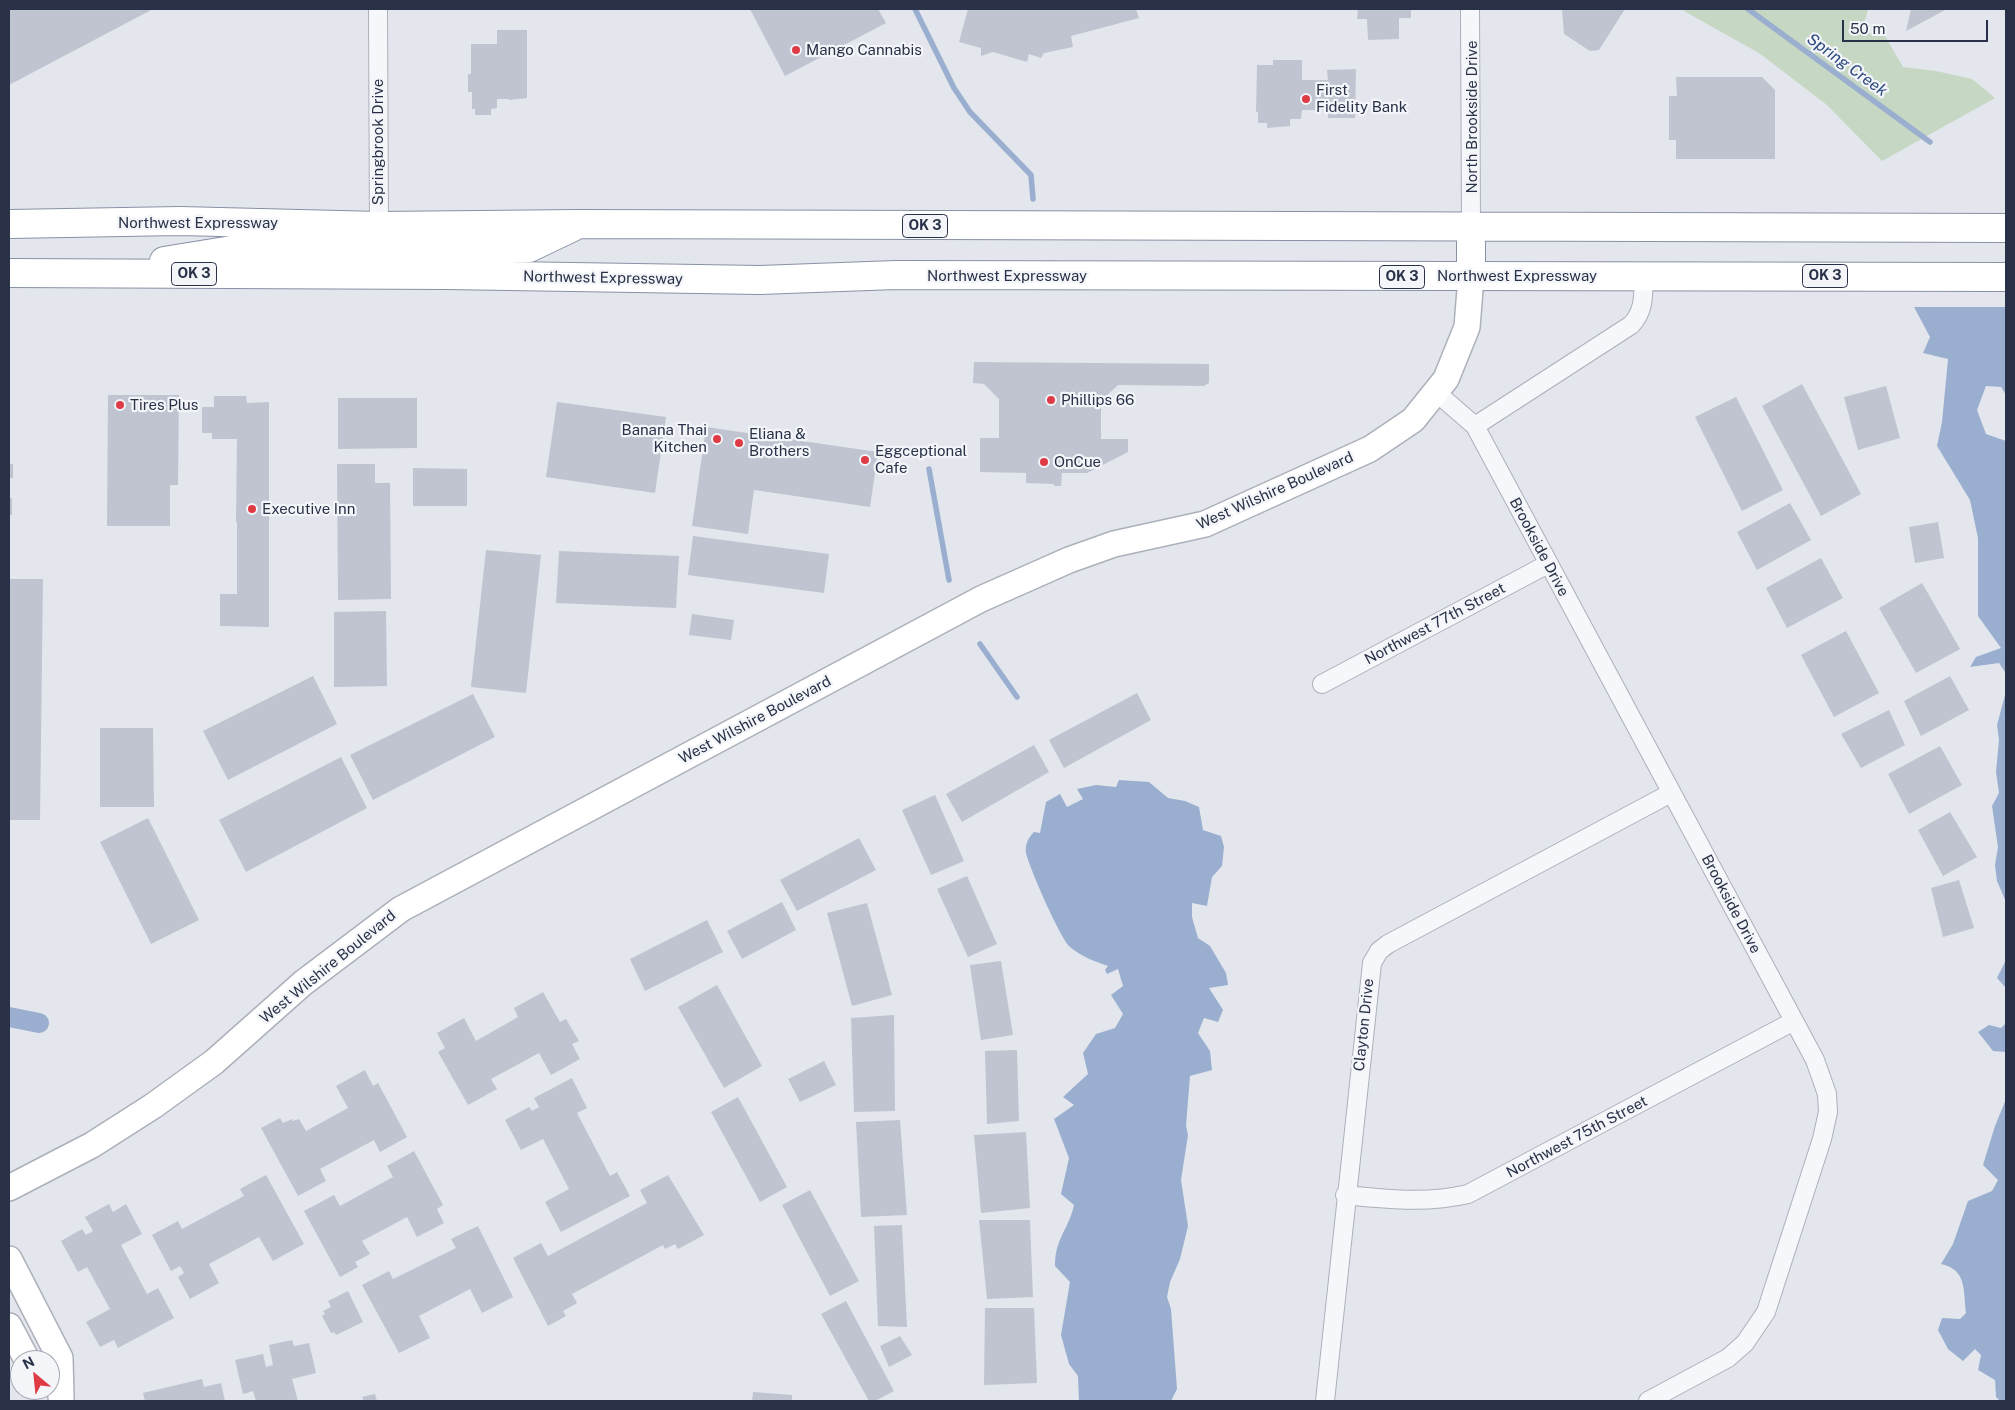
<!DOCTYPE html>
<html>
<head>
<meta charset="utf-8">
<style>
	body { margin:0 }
	#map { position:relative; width:2015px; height:1410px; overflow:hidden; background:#e3e6ec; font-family:"Public Sans",sans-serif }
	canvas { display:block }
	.frame { position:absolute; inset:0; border:10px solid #283147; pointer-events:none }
	.north { position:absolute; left:10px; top:1350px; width:50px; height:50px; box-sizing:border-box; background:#f3f5f9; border:1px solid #a2a7b2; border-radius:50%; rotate:332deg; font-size:14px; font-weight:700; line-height:20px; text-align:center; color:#283147 }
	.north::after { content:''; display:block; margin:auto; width:18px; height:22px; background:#de3b45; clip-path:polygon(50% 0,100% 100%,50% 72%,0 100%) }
	.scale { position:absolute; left:1842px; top:20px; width:146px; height:22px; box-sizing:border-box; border:2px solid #283147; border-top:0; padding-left:6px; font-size:15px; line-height:18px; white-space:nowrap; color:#283147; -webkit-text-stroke:4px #f3f5f9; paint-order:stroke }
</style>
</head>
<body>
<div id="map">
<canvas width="2015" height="1410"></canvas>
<div class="frame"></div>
<div class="north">N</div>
<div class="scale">50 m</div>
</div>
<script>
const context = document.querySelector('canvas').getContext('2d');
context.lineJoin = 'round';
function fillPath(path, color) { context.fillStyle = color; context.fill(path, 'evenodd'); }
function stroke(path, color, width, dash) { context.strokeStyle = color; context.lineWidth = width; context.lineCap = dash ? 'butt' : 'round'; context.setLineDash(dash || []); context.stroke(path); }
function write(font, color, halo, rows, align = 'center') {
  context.font = font + ' "Public Sans",sans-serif'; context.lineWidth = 4.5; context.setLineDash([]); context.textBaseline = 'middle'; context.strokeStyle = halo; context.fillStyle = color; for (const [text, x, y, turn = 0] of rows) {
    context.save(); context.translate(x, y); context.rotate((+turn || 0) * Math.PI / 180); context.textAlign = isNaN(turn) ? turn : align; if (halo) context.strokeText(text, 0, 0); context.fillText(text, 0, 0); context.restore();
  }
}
const green = new Path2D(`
	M1687 9H1868L1862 32 1885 36 1903 67 1936 71 1972 79 1995 98 1882 161 1827 105 1759 53 1684 11Z`);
const water = new Path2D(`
	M1914 307H2006V395L2001 387 1986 386 1977 410 1986 434 2006 441V685L2005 672 1999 663 1970 667 1976 657 2001 648 1978 616V538L1970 500 1937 446 1942 422 1948 359 1923 353 1930 337Z
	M2006 691V902L1997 881 1995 865 1998 847 1992 806 1999 793 1996 772 1999 740 1997 725Z
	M1119 780 1149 782 1168 798 1185 801 1199 807 1203 830 1221 836 1224 847 1222 866 1212 877 1207 906 1192 903V917L1198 938 1210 946 1226 973 1228 985 1209 988 1223 1010 1218 1022 1204 1018 1198 1033 1210 1051 1212 1070 1190 1076 1186 1126 1188 1135 1181 1180 1188 1226 1180 1259 1170 1282 1167 1297 1171 1309 1177 1389 1171 1401H1079L1078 1376 1069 1364 1061 1335 1070 1282 1055 1266C1055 1238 1068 1231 1074 1205L1061 1194 1069 1158 1054 1119 1074 1105 1063 1097 1088 1074 1083 1053 1096 1034 1115 1028 1123 1014 1111 995 1123 986 1118 969 1107 974 1105 970 1108 966C1094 961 1082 957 1070 947 1060 938 1029 867 1026 853 1025 844 1028 838 1034 832L1040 833 1046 802 1060 794 1067 807 1083 799 1077 789 1096 785 1116 787Z
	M2006 960V988L1997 978Z
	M2006 1023V1052L1993 1051 1978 1032 1989 1025 2001 1028Z
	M2006 1099V1401H2000L1996 1397 1995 1380 1978 1370 1981 1355 1975 1349 1963 1361 1948 1349 1938 1330 1942 1318 1960 1319 1966 1313C1963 1289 1967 1270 1941 1264L1953 1244 1968 1201 1992 1191 1998 1180 1983 1165 1995 1126Z`);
const stream = new Path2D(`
	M915 9 954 88 970 112 1031 175 1033 199
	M1748 9 1930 142
	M929 469 949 580
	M980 644 1017 697`);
const canal = new Path2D(`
	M9 1017 39 1023`);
const building = new Path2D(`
	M9 9H153L9 85Z
	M750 9H878L886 23 785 76Z
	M968 9H1136L1139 18 1071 36 1073 47 1044 53 1041 58 1029 54 1027 62 993 52 981 56V48L959 42Z
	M1358 9H1411V18H1399V39L1368 40 1367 19H1357Z
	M1562 9H1625L1599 50 1590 51 1564 34Z
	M1911 9H1947L1906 31Z
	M497 30H527V98L509 100V99H497V108L491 109V115H475V109H472V92H468V74H471V44H497Z
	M1273 60H1302V80H1328L1327 70 1356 69 1355 118H1328V110H1302L1301 119H1290V126L1267 128V123H1258V112H1256L1257 65H1273Z
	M1676 77H1762L1775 90V159H1676V140H1669V96H1677Z
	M974 362 1209 364V383L1204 386 1118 385 1101 401V439H1128V452L1087 473H1062L1061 486H1054V484L1026 483V473L980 472V438H999V399L984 384 973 383Z
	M1802 384 1861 494 1821 516 1762 406Z
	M1886 386 1900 438 1858 450 1844 397Z
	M108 395H179L178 485H170V526H107Z
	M214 396H246L247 403 269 402V627L220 626V594H237V522H236L237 439H212V433H202V407H214Z
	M1736 397 1783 490 1742 511 1695 417Z
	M338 398H417V448L338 449Z
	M557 402 666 417 655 493 546 477Z
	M706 427 878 452 870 507 754 490 748 534 692 526Z
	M9 464H13V478H9Z
	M337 464H375V483H390L391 599 338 600Z
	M413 468 467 469V506H413Z
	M9 498H12V515H9Z
	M1790 503 1811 540 1757 570 1737 532Z
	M1938 522 1944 558 1915 563 1909 527Z
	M693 536 829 554 824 593 688 575Z
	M486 550 541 555 526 693 471 687Z
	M559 551 679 556 676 608 556 603Z
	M1821 558 1843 598 1787 628 1766 588Z
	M9 579H43L40 820H9Z
	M1922 583 1960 649 1916 673 1879 608Z
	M386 611 387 686 334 687V612Z
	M692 614 734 620 731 640 689 635Z
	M1846 631 1879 693 1834 717 1801 655Z
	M313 676 337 724 228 780 203 731Z
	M1950 676 1969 710 1921 736 1904 701Z
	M1137 693 1151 720 1064 768 1049 740Z
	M473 694 495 737 373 800 350 755Z
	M1889 710 1905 745 1861 768 1841 734Z
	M100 728H153L154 807H100Z
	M1034 745 1049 772 962 822 946 794Z
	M1940 746 1962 785 1909 814 1888 774Z
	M341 757 367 808 246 872 219 820Z
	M935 795 964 861 931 875 902 810Z
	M1950 812 1977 857 1943 876 1918 830Z
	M148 818 199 920 151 944 100 842Z
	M859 838 876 870 797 911 780 880Z
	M967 876 997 944 968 957 937 889Z
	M1959 880 1974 928 1943 937 1931 888Z
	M782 902 796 930 742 959 727 931Z
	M867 903 892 995 852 1006 827 913Z
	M707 920 723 952 645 991 630 959Z
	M1001 961 1013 1035 981 1040 970 965Z
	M717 985 762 1066 724 1088 678 1007Z
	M543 992 560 1022 566 1019 579 1041 572 1044 580 1059 551 1075 539 1053 491 1079 497 1089 468 1105 438 1052 445 1048 437 1033 464 1018 476 1041 518 1017 514 1008Z
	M894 1015 895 1111 854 1112 851 1018Z
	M1017 1050 1019 1121 987 1124 985 1051Z
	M824 1061 836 1085 800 1102 788 1079Z
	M365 1070 373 1086 378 1083 407 1137 380 1152 374 1140 320 1169 326 1181 298 1196 261 1128 280 1118 283 1123 292 1119 293 1121 299 1119 306 1131 348 1108 336 1086Z
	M572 1078 587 1108 577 1113 610 1176 617 1172 630 1196 561 1232 545 1202 569 1189 543 1139 521 1150 505 1120 529 1107 532 1111 539 1107 534 1098Z
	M738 1097 787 1187 760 1202 711 1112Z
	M900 1120 907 1215 861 1217 856 1122Z
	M1026 1132 1030 1208 981 1213 974 1135Z
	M414 1151 443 1205 437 1209 444 1223 417 1237 407 1217 362 1241 370 1254 355 1262 358 1267 340 1277 304 1211 334 1195 340 1206 393 1177 387 1166Z
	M266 1175 304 1244 273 1261 259 1237 209 1264 219 1283 190 1299 178 1277 184 1273 180 1266 171 1271 152 1235 178 1221 182 1229 244 1196 240 1189Z
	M668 1175 704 1235 678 1249 675 1244 665 1249 663 1245 572 1294 577 1303 563 1311 566 1316 548 1326 513 1258 541 1243 548 1256 647 1203 640 1190Z
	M810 1190 859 1281 830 1296 782 1205Z
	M109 1204 113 1212 126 1204 142 1234 121 1245 147 1294 158 1288 174 1318 118 1348 114 1340 100 1347 86 1322 110 1309 87 1267 78 1272 61 1241 82 1229 86 1235 93 1231 85 1217Z
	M979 1220H1030L1033 1297 987 1299Z
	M902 1225 907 1327 878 1326 874 1226Z
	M478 1226 513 1297 482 1313 470 1289 419 1316 430 1338 399 1353 362 1285 389 1271 393 1279 456 1248 451 1239Z
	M348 1291 363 1322 336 1335 334 1332 331 1333 322 1316 325 1314 323 1311 331 1307 328 1301Z
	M846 1301 894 1391 875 1401H869L821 1314Z
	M985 1308H1034L1037 1383 984 1385Z
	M900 1336 912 1355 889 1367 880 1346Z
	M292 1340 294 1346 309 1343 316 1373 292 1379 298 1401H256L253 1391 243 1394 235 1360 263 1354 266 1367 273 1365 269 1345Z
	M202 1379 204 1387 221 1383 225 1401H145L143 1393Z
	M753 1392 792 1395V1401H752Z
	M375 1394 377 1401H364L362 1397Z`);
const street = new Path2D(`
	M378 9 379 234
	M1470 9 1471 226
	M1437 393 1475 426 1815 1060 1827 1094 1828 1112 1822 1139 1766 1312 1745 1343 1728 1358 1648 1401
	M1475 426 1631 325C1645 310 1643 295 1644 275
	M1322 684 1548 564
	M1345 1195C1387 1199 1426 1204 1468 1194L1794 1021
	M1325 1401 1372 963 1379 951 1388 944 1671 793`);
const secondary = new Path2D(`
	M9 1188 92 1145 153 1106 214 1062 303 983 401 909 981 599 1069 560 1114 544 1205 524 1370 449 1413 420 1446 379 1467 327 1471 277
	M9 1259 60 1358 61 1397
	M9 1326 27 1360`);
const highway = new Path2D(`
	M9 224 180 221 379 226 579 224 2006 228
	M164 261 250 247 529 248 573 227
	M9 273 447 275 760 280 896 275 2006 277
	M1471 277V226`);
const markers = [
	[796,50,5,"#de3b45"],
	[1306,99,5,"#de3b45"],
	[1051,400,5,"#de3b45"],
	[120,405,5,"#de3b45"],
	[717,439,5,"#de3b45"],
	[739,443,5,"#de3b45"],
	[865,460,5,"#de3b45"],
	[1044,462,5,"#de3b45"],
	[252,509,5,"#de3b45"]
];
const shields = [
	[925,226,45],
	[194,274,45],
	[1825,276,45],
	[1402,277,45]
];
const shieldNames = [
	["OK 3",925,226],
	["OK 3",194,274],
	["OK 3",1825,276],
	["OK 3",1402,277]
];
const poiNames = [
	["Mango Cannabis",806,50],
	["First",1316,90],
	["Fidelity Bank",1316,107],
	["Phillips 66",1061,400],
	["Tires Plus",130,405],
	["Banana Thai",707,430,"right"],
	["Kitchen",707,447,"right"],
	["Eliana &",749,434],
	["Brothers",749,451],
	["Eggceptional",875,451],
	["Cafe",875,468],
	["OnCue",1054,462],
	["Executive Inn",262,509]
];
const streetNames = [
	["North Brookside Drive",1472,117,-90],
	["Springbrook Drive",378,142,-90],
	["Northwest Expressway",198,223],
	["Northwest Expressway",1007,276],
	["Northwest Expressway",1517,276],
	["Northwest Expressway",603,278,1],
	["West Wilshire Boulevard",1275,491,-24],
	["Brookside Drive",1539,547,62],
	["Northwest 77th Street",1435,624,-28],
	["West Wilshire Boulevard",755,720,-28],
	["Brookside Drive",1731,904,62],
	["West Wilshire Boulevard",328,967,-39],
	["Clayton Drive",1364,1025,-84],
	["Northwest 75th Street",1577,1137,-28]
];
const waterNames = [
	["Spring Creek",1847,65,36]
];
fillPath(green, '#c6d7c3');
fillPath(water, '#9aafd0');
stroke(stream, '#9aafd0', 5.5);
stroke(canal, '#9aafd0', 20);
fillPath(building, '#bfc4d0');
stroke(street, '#abb0ba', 20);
stroke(secondary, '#abb0ba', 28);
stroke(highway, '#8891a5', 30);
stroke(street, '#f6f7fa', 18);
stroke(secondary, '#fff', 25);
stroke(highway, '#fff', 28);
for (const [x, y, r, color] of markers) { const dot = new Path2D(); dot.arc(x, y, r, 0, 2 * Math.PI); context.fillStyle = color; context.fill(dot); stroke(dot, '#f3f5f9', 2); }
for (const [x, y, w] of shields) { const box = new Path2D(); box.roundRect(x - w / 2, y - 11.5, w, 23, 4); context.fillStyle = '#f3f5f9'; context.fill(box); stroke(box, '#283147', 1); }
write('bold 14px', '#283147', null, shieldNames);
write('15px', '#283147', '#f3f5f9', poiNames, 'left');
write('15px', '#283147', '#f3f5f9', streetNames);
write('italic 16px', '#2d4a80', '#f3f5f9', waterNames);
</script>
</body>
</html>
